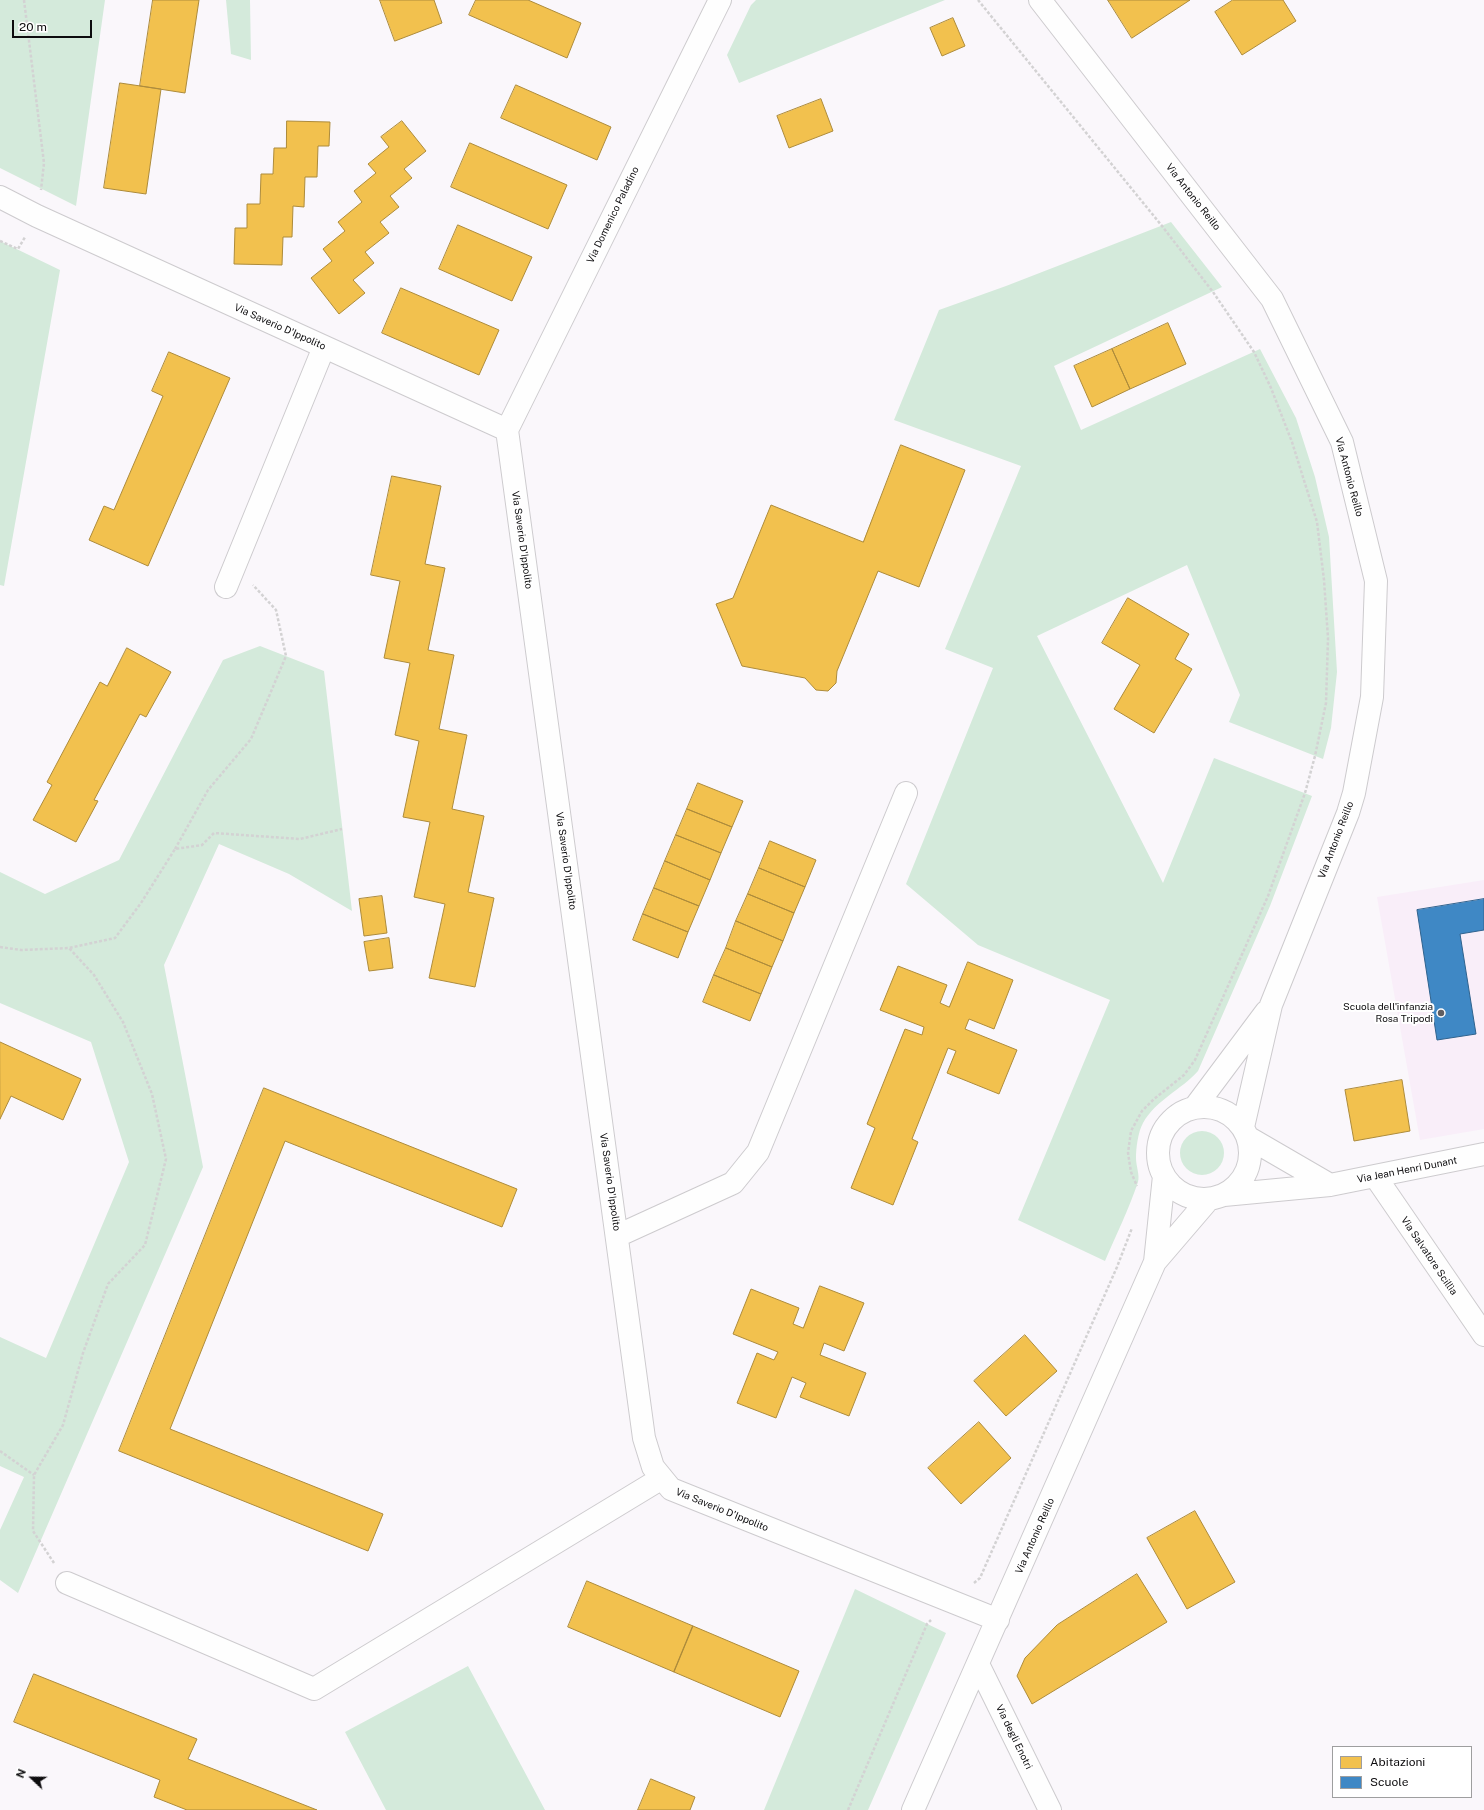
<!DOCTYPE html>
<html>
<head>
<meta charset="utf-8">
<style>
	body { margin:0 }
	#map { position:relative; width:1484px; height:1810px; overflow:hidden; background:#faf7fb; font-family:"Public Sans",sans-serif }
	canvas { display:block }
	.legend { position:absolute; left:1332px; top:1746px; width:140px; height:52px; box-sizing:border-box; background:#fff; border:1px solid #9e9e9f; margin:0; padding:5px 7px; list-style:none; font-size:12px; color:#0d0c0e }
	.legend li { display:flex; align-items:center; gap:8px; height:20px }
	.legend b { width:20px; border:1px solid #9e9e9f }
	.north { position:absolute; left:12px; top:1758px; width:40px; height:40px; -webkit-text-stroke:3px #fff; paint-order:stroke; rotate:292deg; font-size:11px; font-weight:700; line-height:16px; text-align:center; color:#0d0c0e }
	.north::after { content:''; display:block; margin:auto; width:14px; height:18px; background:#0d0c0e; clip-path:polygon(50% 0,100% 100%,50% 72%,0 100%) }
	.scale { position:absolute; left:12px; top:20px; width:80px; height:18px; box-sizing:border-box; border:2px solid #0d0c0e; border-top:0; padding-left:5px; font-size:12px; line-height:14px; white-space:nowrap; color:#0d0c0e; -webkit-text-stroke:3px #fff; paint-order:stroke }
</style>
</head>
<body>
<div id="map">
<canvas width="1484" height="1810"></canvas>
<ul class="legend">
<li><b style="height:11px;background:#f2c14e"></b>Abitazioni</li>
<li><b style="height:11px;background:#3f88c5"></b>Scuole</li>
</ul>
<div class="north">N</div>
<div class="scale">20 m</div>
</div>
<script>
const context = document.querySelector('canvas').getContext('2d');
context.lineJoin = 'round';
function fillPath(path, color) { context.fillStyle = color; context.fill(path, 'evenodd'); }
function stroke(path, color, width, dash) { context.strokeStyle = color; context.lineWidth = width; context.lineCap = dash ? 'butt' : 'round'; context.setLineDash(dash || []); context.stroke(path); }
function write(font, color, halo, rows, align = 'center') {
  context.font = font + ' "Public Sans",sans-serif'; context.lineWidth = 4; context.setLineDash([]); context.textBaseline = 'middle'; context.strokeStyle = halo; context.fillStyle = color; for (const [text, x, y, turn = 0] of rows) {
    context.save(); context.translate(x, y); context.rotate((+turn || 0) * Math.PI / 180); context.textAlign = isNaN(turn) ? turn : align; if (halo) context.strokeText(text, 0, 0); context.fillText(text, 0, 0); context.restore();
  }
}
const education = new Path2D(`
	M1484 880V1129L1420 1140 1377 897Z`);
const green = new Path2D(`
	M0 0H105L76 206 0 168Z
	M226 0H250L251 60 231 54Z
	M756 0H945L739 83 727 55 751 5Z
	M1171 222 1222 287 1054 366 1081 430 1260 349 1296 418 1315 477 1329 537 1337 672 1331 728 1323 759 1229 722 1240 695 1187 565 1037 636 1163 883 1214 758 1312 796 1270 906 1198 1071C1181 1090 1156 1100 1143 1123 1138 1132 1136 1148 1136 1158 1136 1166 1140 1175 1138 1182 1129 1209 1116 1235 1105 1261L1018 1220 1110 1000 978 945 906 884 993 668 945 649 1021 466 894 420 939 310 1006 286Z
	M0 241 60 270 4 586 0 585Z
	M260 646 324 671 352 911 289 874 219 844 164 965 203 1167 18 1593 0 1580V1530L24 1477 0 1466V1337L46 1358 129 1162 91 1042 0 1003V872L45 894 119 860 223 660Z
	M1180 1153a22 22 0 1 1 44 0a22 22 0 1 1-44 0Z
	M855 1589 946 1633 868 1810H764Z
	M468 1666 545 1810H386L345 1732Z`);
const homes = new Path2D(`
	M153 0H199L185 93 140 86Z
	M380 0H434L442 23 395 41Z
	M476 0H528L581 23 567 58 469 15Z
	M1108 0H1190L1132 38Z
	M1233 0H1283L1296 21 1242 55 1215 12Z
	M953 18 965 46 942 56 930 28Z
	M120 83 161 89 146 194 104 188Z
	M516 85 611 127 597 160 501 118Z
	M821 99 833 131 789 148 777 116Z
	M287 121 330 122 329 146H318L317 177H305L304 207 293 206 292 237H283L282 265 234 264 235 228H247V204H260L261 174H273L274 148H286Z
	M402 121 426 151 404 169 412 178 390 196 399 207 380 222 389 233 365 252 374 263 353 280 365 293 339 314 311 278 332 261 323 249 345 231 338 222 362 202 354 191 376 173 368 164 389 147 381 137Z
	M470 143 567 185 548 229 451 187Z
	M458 225 532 257 512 301 439 269Z
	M401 288 499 330 479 375 382 333Z
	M1168 323 1186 364 1130 389 1112 349Z
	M1112 349 1130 389 1092 407 1074 366Z
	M169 352 230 378 148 566 89 540 104 506 114 510 163 396 152 391Z
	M901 445 965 470 919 587 878 571 837 671 836 683 828 691 816 690 805 678 742 666 716 604 733 598 771 505 863 542Z
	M392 476 441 486 425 564 445 568 428 650 454 655 439 729 467 735 452 809 484 816 468 892 494 898 475 987 429 978 445 904 414 897 430 822 403 817 419 741 395 735 410 663 384 658 400 581 371 575Z
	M1128 598 1189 634 1175 659 1192 669 1154 733 1114 709 1140 665 1102 643Z
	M127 648 171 672 146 717 140 714 94 800 98 801 76 842 33 820 52 785 47 782 100 682 107 686Z
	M698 783 743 801 732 827 687 809Z
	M687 809 732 827 721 853 676 835Z
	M676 835 721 853 710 880 665 861Z
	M770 841 816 860 805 887 759 868Z
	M665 861 710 880 699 906 654 888Z
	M759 868 805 887 794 913 748 894Z
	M654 888 699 906 688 932 643 914Z
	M748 894 794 913 783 941 736 921Z
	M382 896 387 933 364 936 359 899Z
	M643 914 688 932 678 958 633 940Z
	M736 921 783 941 772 967 726 948Z
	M389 938 393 968 369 971 364 942Z
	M726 948 772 967 761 994 714 975Z
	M968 962 1013 980 994 1029 969 1019 965 1029 1017 1050 999 1094 947 1073 956 1051 948 1048 912 1139 918 1142 893 1205 851 1188 875 1128 867 1124 905 1029 922 1035 924 1027 880 1010 898 966 947 985 940 1003 949 1007Z
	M714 975 761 994 750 1021 703 1002Z
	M0 1042 81 1079 63 1120 11 1096 0 1119Z
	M1402 1080 1410 1131 1354 1141 1345 1090Z
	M264 1088 517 1189 502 1227 285 1141 170 1429 383 1514 368 1551 119 1451Z
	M820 1286 864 1303 844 1351 824 1343 820 1355 866 1373 849 1416 800 1397 806 1383 792 1377 776 1418 737 1403 757 1353 774 1360 778 1352 733 1334 751 1289 799 1308 793 1324 803 1328Z
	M1025 1335 1057 1371 1006 1416 974 1381Z
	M979 1422 1011 1458 961 1504 928 1468Z
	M1195 1511 1235 1582 1187 1609 1147 1538Z
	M1137 1574 1167 1622 1032 1704 1017 1676 1025 1658 1057 1625Z
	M587 1581 693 1626 674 1672 568 1627Z
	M693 1626 799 1671 780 1717 674 1672Z
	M34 1674 197 1739 188 1759 317 1810H187L154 1797 160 1780 14 1722Z
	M651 1779 695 1797 690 1810H638Z`);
const schools = new Path2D(`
	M1484 899V930L1460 934 1476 1034 1437 1040 1417 910Z`);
const path = new Path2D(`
	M24 0 44 163 41 190
	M978 0 1162 226 1213 292 1254 352 1271 388 1292 442 1317 522 1324 580 1328 638 1326 703 1315 756 1305 793 1268 896 1195 1060 1184 1075 1154 1099 1142 1111 1131 1131 1128 1153 1131 1172 1137 1186
	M0 241 18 249 25 237
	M175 849 208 790 251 739 286 656 276 610 253 585
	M0 947 21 950 69 948 115 938 141 903 175 849 202 845 214 833 300 839 342 829
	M0 1451 34 1475
	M54 1563 33 1531 34 1475 63 1425 83 1353 108 1284 145 1245 166 1159 152 1094 123 1022 94 975 69 948
	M974 1583 980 1578 1117 1267 1132 1228
	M848 1810 927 1624 931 1620`);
const minor = new Path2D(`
	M1040 0 1272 299 1342 442 1376 581 1372 697 1354 793 1348 813 1271 1005 1243 1127
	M0 197 37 216 507 430 644 1438 653 1467 671 1489 998 1620
	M507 430 720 0
	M226 587 324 347
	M1158 1153a46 46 0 1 1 92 0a46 46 0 1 1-92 0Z
	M1195 1107 1266 1012
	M1249 1138 1330 1185
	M1375 1176 1484 1335
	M1224 1195 1330 1185 1484 1154
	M617 1236 733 1183 758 1152 906 793
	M1155 1262 1209 1199
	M67 1583 314 1689 662 1478
	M978 1664 1050 1810
	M913 1810 1155 1262 1164 1176`);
const markers = [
	[1441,1013,4,"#605e61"]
];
const streetNames = [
	["Via Antonio Reillo",1193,197,52],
	["Via Domenico Paladino",613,215,-64],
	["Via Saverio D'Ippolito",280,327,24],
	["Via Antonio Reillo",1349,477,75],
	["Via Saverio D'Ippolito",522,540,82],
	["Via Antonio Reillo",1336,840,-69],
	["Via Saverio D'Ippolito",566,861,82],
	["Via Jean Henri Dunant",1407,1170,-11],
	["Via Saverio D'Ippolito",610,1182,82],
	["Via Salvatore Scillìa",1429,1256,56],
	["Via Saverio D'Ippolito",722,1510,22],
	["Via Antonio Reillo",1035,1536,-66],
	["Via degli Enotri",1014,1737,64]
];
const poiNames = [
	["Scuola dell'infanzia",1433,1007],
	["Rosa Tripodi",1433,1019]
];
fillPath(education, '#f9eef9');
fillPath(green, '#d4eadb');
fillPath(homes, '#f2c14e');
stroke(homes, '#ad8b3b', 1);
fillPath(schools, '#3f88c5');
stroke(schools, '#30638e', 1);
stroke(minor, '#cdcbce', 24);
stroke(path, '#d3d2d3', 2.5, [3, 2]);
stroke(minor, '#fefefe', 22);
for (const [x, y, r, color] of markers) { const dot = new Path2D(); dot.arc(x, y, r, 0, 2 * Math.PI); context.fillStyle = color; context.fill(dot); stroke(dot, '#fff', 1.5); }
write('10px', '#0d0c0e', '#fff', streetNames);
write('10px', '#0d0c0e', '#fff', poiNames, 'right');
</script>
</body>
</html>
